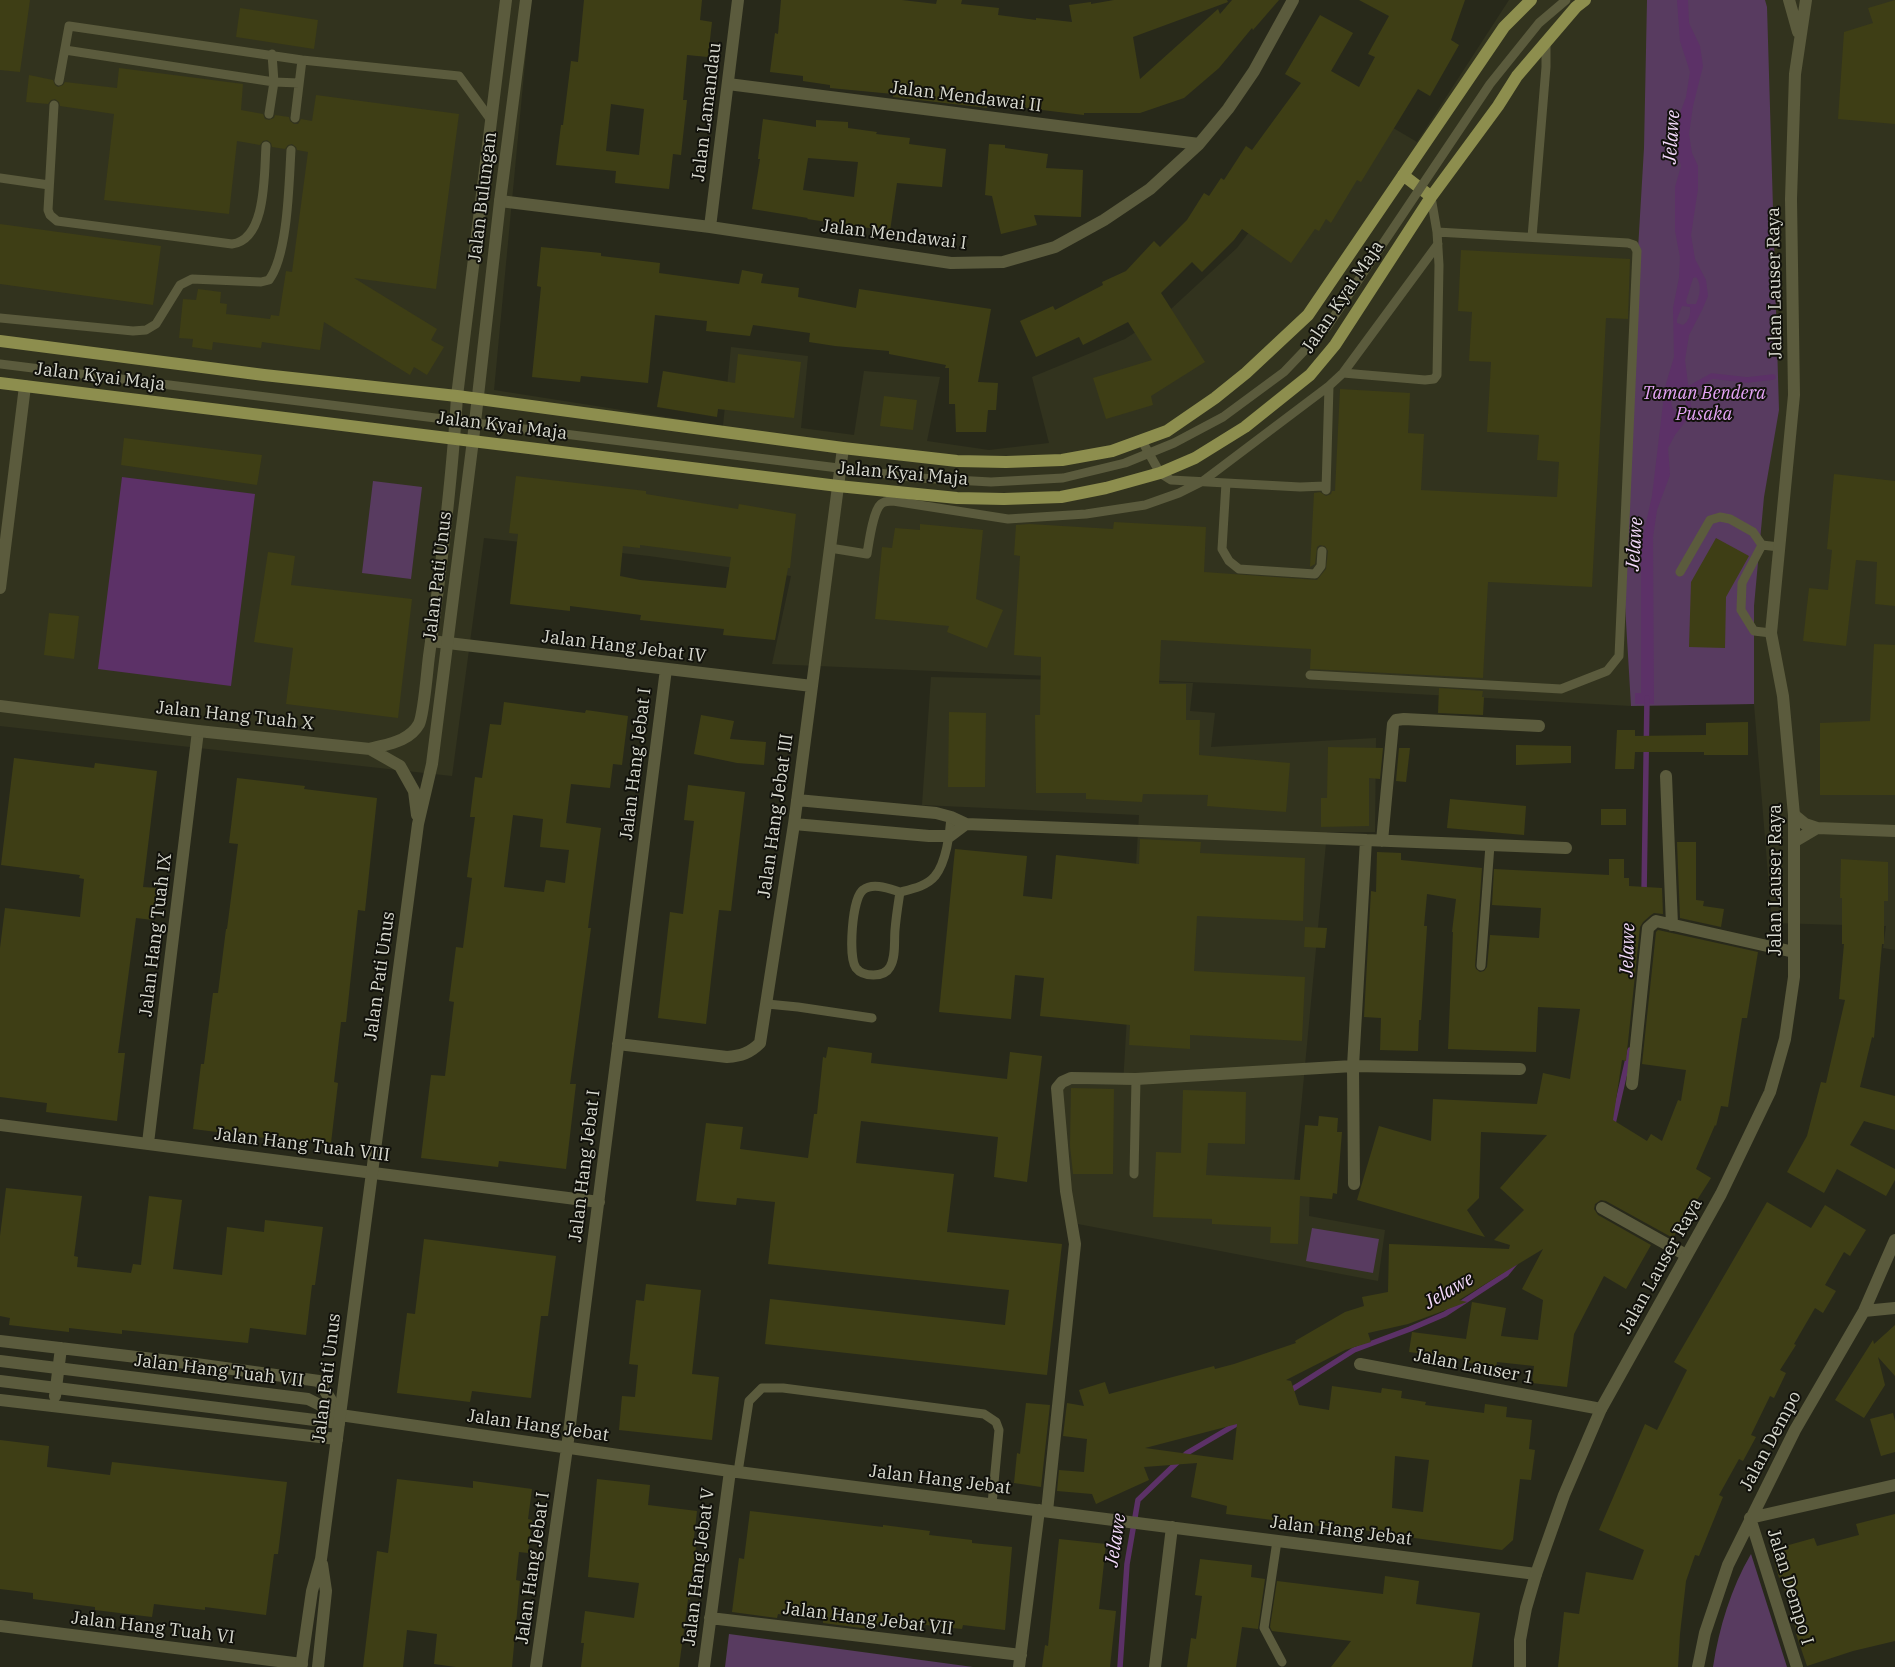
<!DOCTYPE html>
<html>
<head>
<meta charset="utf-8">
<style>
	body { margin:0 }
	canvas { display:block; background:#28291a }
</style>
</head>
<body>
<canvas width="1895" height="1667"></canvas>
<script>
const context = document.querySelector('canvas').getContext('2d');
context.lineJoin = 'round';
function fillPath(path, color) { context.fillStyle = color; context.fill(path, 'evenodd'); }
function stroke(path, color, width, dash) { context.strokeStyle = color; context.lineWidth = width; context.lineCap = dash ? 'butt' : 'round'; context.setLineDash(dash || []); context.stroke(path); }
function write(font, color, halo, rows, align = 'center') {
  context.font = font + ' "IBM Plex Serif",serif'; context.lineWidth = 4; context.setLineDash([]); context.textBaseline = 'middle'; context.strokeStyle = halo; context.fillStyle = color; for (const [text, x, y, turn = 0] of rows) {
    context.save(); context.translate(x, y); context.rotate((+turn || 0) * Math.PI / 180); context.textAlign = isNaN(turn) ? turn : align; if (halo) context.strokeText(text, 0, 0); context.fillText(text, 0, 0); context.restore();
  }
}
const built = new Path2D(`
	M0 0H531L494 390 723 426 731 347 808 356 801 428 854 435 864 371 940 377 927 441 989 450 1049 443 1032 377 1125 339 1171 309 1237 248 1349 102 1417 142 1509 0H1895V950L1883 948 1886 926 1772 923 1754 704 1631 706 1236 684 772 664 791 576 649 556 484 538 452 776 0 726Z
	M931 677 1193 683 1190 711 1215 713 1211 747 1376 738 1375 832H1327L1294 1182 1310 1184 1309 1216 1385 1230 1378 1281 1078 1224 1067 1183 1062 1085H1123L1139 815 922 805Z`);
const green = new Path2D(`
	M1647 0H1765L1767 7 1779 410 1764 497 1754 606V704L1631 706 1621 537 1644 148Z
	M373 481 422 487 411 579 362 573Z
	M1312 1228 1379 1239 1373 1273 1306 1261Z
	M1751 1554 1787 1667H1713C1719 1628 1731 1588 1751 1554Z
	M729 1634 973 1667H725Z`);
const water = new Path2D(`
	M1677 0H1688L1689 23 1700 46 1703 66 1693 106 1689 134 1692 153 1698 166V189L1691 235 1695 259 1706 280 1708 296 1702 310 1689 335 1685 360 1691 407 1689 417 1675 435 1668 448 1670 475 1657 510 1653 537 1654 704H1635V693H1641V545L1652 496 1665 387 1674 357 1673 308 1679 278 1680 257 1675 231V187L1681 166 1677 149 1679 116 1686 97 1690 72 1680 41ZM1696 277C1702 284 1700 296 1696 304H1687L1686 301 1693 278ZM1682 306 1690 307C1691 313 1689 322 1683 325L1677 323V319ZM1678 388 1682 389C1685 397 1690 408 1680 413 1669 411 1671 399 1672 390Z
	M122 477 255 494 231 686 98 669Z`);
const stream = new Path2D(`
	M1683 388 1687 390 1712 376 1747 380 1773 377
	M1644 894 1647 698
	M1612 1128 1630 1050
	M1288 1392 1354 1350 1410 1329 1445 1314 1506 1274 1515 1263
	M1120 1667 1127 1564 1138 1500 1187 1453 1240 1422`);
const building = new Path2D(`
	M0 0H30L20 72 0 70Z
	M584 0H702L700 20 712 22 708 57 687 55 683 100H687L681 155 673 154 669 189 615 183 616 171 556 165 561 125H563L571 61 578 62ZM611 104 644 109 639 155 606 151Z
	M781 0H902L936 4 937 0H962L961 4 999 8 998 15 1036 20V18L1072 22 1069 5 1091 2V4L1114 0H1227L1228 2 1133 37 1140 79 1218 9 1220 14 1232 0H1279L1253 30 1252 28 1219 68 1184 98 1140 113H1084V115L1025 108 1026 105 988 101 987 108 893 97V94L830 88V85L803 81V76L770 72 775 33 778 34Z
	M1359 0H1465L1451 40 1459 45 1430 96 1418 89 1361 182 1357 180 1331 223 1326 219 1319 231 1315 229 1291 263 1242 229 1234 240 1202 272 1192 262 1161 293 1205 362 1151 396 1153 405 1106 419 1093 378 1152 360 1128 322 1083 345 1079 337 1036 357 1020 321 1053 306 1055 310 1103 285 1102 282 1126 271 1154 241 1160 247 1187 220 1204 193 1209 196 1221 178 1224 180 1246 146 1252 150 1301 83 1285 74 1320 15 1353 33 1331 71 1359 87 1375 57 1368 54 1389 16Z
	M1895 0V124L1838 119 1844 32 1873 23 1868 8Z
	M240 8 318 20 314 49 236 37Z
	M119 68 243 84 241 110 263 114 265 119 269 120 274 118 275 115 289 117 290 121 294 124H298L301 119 312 121 316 95 459 114 436 289 354 278 437 329 431 340 444 347 427 375 414 367 410 375 324 322 320 350 262 342 261 348 213 342 212 350 192 347 193 339 179 338 183 299 196 300 198 289 221 292 220 303 227 304 226 314 270 319 271 315 279 316 286 271 292 272 308 152 297 150 296 147 292 144 288 145 285 149 272 147 271 143 267 140 263 141 260 145 237 141 229 214 104 200 114 114 60 106 59 102 55 99 51 100 48 104 26 102 29 75 53 80 55 85 58 87 63 85 65 82 117 88Z
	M763 119 816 127V120L848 122V128L877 132 876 134 910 138 909 144 946 149 942 187 897 183 890 231 807 219 808 218 752 209 760 159H758ZM808 158 858 162 854 197 803 190Z
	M989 144 1005 145V148L1048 154 1046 168 1083 170 1081 217 1034 215 1037 225 1001 234 992 196 985 195Z
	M0 224 161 246 153 305 0 284Z
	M541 247 601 253V256L660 263 659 273 739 284 742 270 763 274 761 283 799 288 798 297 856 308 859 289 991 309 978 382 998 383 996 410H988L986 432H956L955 404H949V368H945L946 365 889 354V351L835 346 809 342 810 333 753 325 750 336 706 331 707 321 655 315 648 383 581 376 580 382 532 377 541 287 537 286Z
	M1461 250 1630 259 1628 319 1606 318 1592 587 1488 582 1483 678 1310 669 1311 649 1161 640 1159 684H1186V720H1200L1199 755 1290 763 1286 812 1207 806 1208 795 1143 794 1142 802 1086 799V793H1036L1035 715H1040L1041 657 1014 655 1020 556 1014 555 1016 525 1029 524 1113 529 1114 522 1206 527 1204 572 1317 580 1326 569 1328 551 1325 546 1320 545 1317 547 1315 564 1310 567 1314 493 1320 492 1326 496 1331 494 1332 491H1335L1340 389 1410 393 1408 433 1424 434 1421 490 1557 497 1559 462 1537 460 1539 435 1487 432 1491 362 1469 361 1472 312 1458 311Z
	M738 354 801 362 794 418 718 409 717 417 657 407 663 371 735 383Z
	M884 396 917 400 913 430 880 426Z
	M124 438 262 455 257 485 121 465Z
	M1834 474 1895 481V606L1875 604 1877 562 1856 560 1846 646 1803 641 1809 588 1828 590 1832 550 1827 549Z
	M516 476 646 491V494L738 509 739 504 796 514 790 568H788L775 640 723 635 724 629 640 620 641 615 570 606V611L510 604 518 534 509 533ZM640 545 731 557 726 588 640 580 620 576 623 546 640 548Z
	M920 524 983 530 976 599 1003 610 987 648 947 632 949 626 875 619 882 547 892 548 895 528 920 530Z
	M1716 538 1749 556 1726 597 1725 648 1689 647 1691 582Z
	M268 552 295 556 291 585 412 599 398 718 286 704 293 648 254 642Z
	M49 613 79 616 74 659 44 655Z
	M1874 644 1895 645V795H1820V723L1870 721Z
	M1439 688 1483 691 1482 697H1484L1483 715 1438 713Z
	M504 702 585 713 586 710 628 716 622 765 613 764 610 788 571 784 566 823 601 828 588 928H591L570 1084H576L566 1169 499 1161 498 1167 421 1158 431 1075 445 1076 454 1002 449 1001 456 947 463 948 472 878 467 877 475 817H470L475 777 482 778 490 724 501 725ZM513 815 543 819 540 847 569 850 565 883 546 880 544 892 504 887Z
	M949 712 986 713 985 787H948Z
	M701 715 734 721 730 739 766 742 764 765 737 763 694 754Z
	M1748 722V755H1704V752H1635L1634 769H1615L1617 730H1635V736L1706 735V723Z
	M1516 745 1571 746V763L1516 765Z
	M1328 747 1383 748 1380 779 1369 778V826L1321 827V798H1327Z
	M1399 748H1410L1406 782 1396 781Z
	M14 758 94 768 95 763 157 771 143 887 157 888 153 920 136 918 118 1053H125L117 1121 46 1112 47 1103 0 1097V948L5 908 80 917 84 879 79 878 80 875 1 865Z
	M237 778 305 786 304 789 377 798 365 911 358 910 346 1022H341L334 1082 338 1083 331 1143 265 1135V1138L193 1129 201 1064H204L213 993H218L226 929H227L238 844 229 843Z
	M688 785 745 792 731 911 719 910 706 1024 658 1018 670 912 683 914 694 821 684 820Z
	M1450 799 1526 806 1524 835 1447 828Z
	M1601 809H1626V825H1601Z
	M1140 839 1201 842 1200 853 1305 858 1303 921 1197 916 1194 971 1305 977 1302 1041 1190 1035V1049L1129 1045 1130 1025 1040 1016 1044 978 1015 975 1011 1019 939 1012 955 849 1027 856 1023 896 1052 899 1056 855 1139 864Z
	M1677 842H1696V900L1704 901 1703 906 1724 909 1721 927 1680 918Z
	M1377 852 1401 853V860L1482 868 1475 966 1476 969 1480 972 1484 971 1487 967 1490 935 1539 938 1541 908 1492 905 1494 869 1609 875V859H1624V878H1629V886L1662 888 1663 914 1654 913 1651 915 1643 922 1640 927 1626 1061 1622 1060 1613 1120 1647 1141 1651 1134 1662 1141 1678 1100 1681 1101 1686 1070 1642 1064 1656 932 1658 930 1758 952 1747 1018H1742L1728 1107 1721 1106 1716 1126 1715 1125 1696 1169 1711 1178 1673 1238 1606 1201 1601 1200 1595 1204 1594 1209 1598 1215 1651 1245 1626 1289 1604 1276 1574 1334 1567 1387 1532 1383 1534 1366 1497 1362 1496 1367 1463 1362V1359L1409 1352 1412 1332 1466 1339 1472 1302 1506 1308 1501 1336 1538 1340 1543 1300 1522 1289 1543 1249 1459 1300 1467 1302 1408 1324 1368 1333 1371 1342 1345 1350 1286 1380 1291 1381 1299 1405 1329 1410 1332 1386 1381 1393 1382 1388 1402 1391 1401 1398 1426 1402 1425 1405 1484 1413 1485 1404 1507 1407 1506 1417 1532 1420 1529 1449 1535 1450 1531 1480 1520 1479 1513 1540 1502 1550 1393 1535 1394 1532 1350 1530 1226 1514 1227 1506 1191 1497 1197 1463 1144 1467 1149 1480 1096 1504 1092 1494 1057 1491 1059 1470 1084 1472 1087 1439 1063 1436 1067 1403 1084 1406 1079 1390 1105 1382 1109 1394 1214 1366 1215 1369 1234 1364 1296 1343 1295 1341 1345 1312 1364 1306 1362 1297 1388 1292 1389 1244 1509 1249 1510 1245 1494 1240 1524 1210 1500 1188 1547 1135 1481 1132 1479 1198 1467 1210 1485 1237 1357 1200 1379 1126 1431 1141 1433 1099 1537 1104 1543 1073 1570 1079 1580 1009 1538 1007 1536 1052 1448 1049 1453 932H1452L1456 899 1427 894 1424 926H1427L1421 1020H1419L1418 1051 1380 1050 1381 1018 1364 1017 1371 891 1376 892ZM1237 1424 1233 1460 1145 1448ZM1395 1456 1429 1460 1423 1512 1392 1508Z
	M1841 859 1888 862V901H1884V944H1882L1874 1038 1872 1037 1860 1087 1895 1096V1130L1864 1121 1850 1145 1895 1169V1180L1886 1196 1837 1169 1824 1193 1787 1172 1807 1136 1821 1082 1826 1083 1845 1000 1839 999 1844 944H1842V898H1840Z
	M1305 927 1327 928 1325 948 1304 947Z
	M828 1047 872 1053 871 1063 1007 1079 1010 1052 1042 1056 1027 1182 994 1177 998 1137 861 1121 856 1163 954 1174 947 1232 1062 1244 1047 1375 765 1344 770 1299 1005 1325 1009 1290 768 1264 775 1202 737 1198 736 1205 696 1201 706 1123 743 1127 740 1149 808 1158 814 1114H817L823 1057 826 1058Z
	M1071 1088 1114 1089 1113 1174H1073L1070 1146Z
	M1183 1090 1246 1092 1245 1144 1208 1143 1206 1175 1300 1180 1305 1125 1318 1126 1319 1116 1338 1118 1337 1132H1342L1337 1194 1333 1193 1332 1199 1300 1196 1298 1244 1270 1243 1271 1227 1212 1224V1219L1153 1217 1156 1152 1181 1153Z
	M6 1188 82 1196 74 1256 78 1257 77 1267 131 1273 133 1264 141 1265 149 1196 182 1200 173 1269 222 1275 227 1227 264 1232 265 1220 323 1227 315 1285H312L306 1335 250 1328 248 1343 122 1330V1334L69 1328V1332L9 1325 10 1318 0 1316V1236Z
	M1767 1202 1811 1228 1825 1205 1866 1230 1850 1256 1844 1252 1825 1285 1836 1291 1823 1313 1815 1308 1794 1344 1796 1345 1780 1370 1786 1373 1774 1398 1770 1396 1751 1435 1756 1437 1743 1461 1739 1459 1719 1495 1723 1497 1699 1556 1695 1555 1686 1581 1680 1634 1678 1667H1558L1564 1612 1579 1614 1586 1572 1633 1580 1644 1550 1599 1530 1645 1424 1657 1430 1687 1370 1674 1362Z
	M424 1239 556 1256 548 1316H541L531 1398 472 1391 470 1402 397 1393 407 1313 415 1314Z
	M646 1284 701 1290 692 1374 719 1377 712 1440 619 1430 622 1396 635 1397 638 1365 629 1364 636 1300 644 1301Z
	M1895 1325V1376L1878 1357 1885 1385 1864 1418 1835 1400 1873 1340 1874 1344Z
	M1026 1403 1050 1405 1041 1487 1014 1483 1017 1453 1020 1454Z
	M1893 1413 1895 1421V1452L1881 1456 1870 1419Z
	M0 1440 49 1446 47 1467 110 1475 112 1462 287 1482 278 1554H274L266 1615 205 1607V1610L154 1604 152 1617 95 1610V1607L33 1599V1593L0 1589Z
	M397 1479 473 1488V1481L532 1489 528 1519 532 1520 528 1553 519 1552 516 1580 520 1581 512 1667H456L434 1664 437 1634 407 1630 403 1667H363L377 1551 388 1553Z
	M597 1479 650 1485 648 1505 697 1511 693 1546 696 1547 690 1600 688 1599 679 1667H581L584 1643H581L585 1611 634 1618 639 1583 588 1577Z
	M750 1511 883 1527V1525L930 1531 929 1535 972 1540V1543L1012 1547 1005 1630 963 1625 962 1629 917 1624 916 1629 869 1623V1629L823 1623V1620L778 1614 777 1618 732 1612 739 1558 744 1559Z
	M1895 1514V1641L1853 1651 1807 1666 1796 1634H1797L1781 1577 1779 1578 1771 1550 1814 1538 1817 1546 1859 1535 1856 1524Z
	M1059 1539 1106 1544 1099 1609 1116 1611 1110 1667H1042L1045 1645 1048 1646Z
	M1200 1559 1252 1565 1251 1577 1265 1579 1258 1629 1242 1627 1236 1667H1187L1191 1638 1196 1639 1202 1596 1195 1595Z
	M1385 1576 1419 1581 1416 1604 1480 1613 1472 1667H1331L1351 1641 1272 1631 1270 1627 1277 1581 1383 1594Z`);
const service = new Path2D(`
	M65 50 274 82 299 83
	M59 81 69 26 302 60 459 76 491 120
	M54 105 48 210 50 215 57 221 232 244C267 240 264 172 266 146
	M269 114 274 82 272 54
	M295 118 302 60
	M0 178 49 185
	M1532 237 1546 67V44
	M0 318 133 331 146 330 156 324 180 285 192 279 261 282 269 280C288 255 289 182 291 150
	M1343 373 1425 380 1434 379 1437 375 1439 265 1437 232 1431 197
	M1142 441 1160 473 1171 480 1300 487 1325 486
	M1226 483 1222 549 1229 561 1239 569 1315 574 1321 566 1322 551
	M1326 490 1329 386
	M1762 545 1742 583 1741 610 1754 631 1771 633
	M830 548 867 554C869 542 873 511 881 504 884 501 889 501 893 501L1008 519 1086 514 1145 505 1179 493 1203 481 1329 386 1343 373 1438 244
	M1680 572 1710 520 1720 517 1730 519 1753 532 1762 545 1779 547
	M1310 675 1561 689 1607 671 1619 656 1637 251 1634 245 1628 243 1437 232
	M900 892C890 889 873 882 863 890 852 898 848 957 856 968 863 977 884 978 890 967 896 957 894 942 895 930 896 917 898 905 900 892 912 889 927 886 935 876 946 863 950 833 951 817
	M1481 966 1490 845
	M767 1004 798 1007 872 1018
	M1134 1174 1136 1079
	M738 1472 749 1401 762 1388H783L984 1414 996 1422 999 1430 992 1504
	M1277 1541 1264 1628 1282 1662`);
const minor = new Path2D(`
	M728 84 1199 144
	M500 201 710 227 951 263 1003 262 1055 247 1104 220 1150 189 1199 144 1228 109 1254 71 1293 0
	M710 227 738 0
	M431 641 812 686
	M1666 776 1672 925
	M797 800 936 813 951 817 966 824 1566 848
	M1794 815 1805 824 1817 828 1895 831
	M794 824 929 836H950L966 824
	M1382 841 1393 724 1396 720 1404 719 1539 726
	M1795 841 1817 828
	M618 1044 727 1057C741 1056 750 1053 760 1043L794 824 843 448
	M1632 1084 1648 928 1656 921 1794 952
	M0 1125 599 1202
	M148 1143 198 731
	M1354 1184 1353 1066 1366 840
	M1602 1208 1686 1255
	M1864 1311 1895 1308
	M0 1341 196 1364 319 1381 340 1415
	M0 1361 308 1399 340 1415 730 1471 1536 1574
	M1360 1364 1601 1409
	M0 1381 339 1423
	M55 1396 61 1348
	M0 1400 337 1439
	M1047 1511 1075 1244 1066 1191 1057 1088 1062 1082 1071 1078 1136 1079 1353 1066 1520 1069
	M710 1618 1021 1655
	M0 1626 302 1664
	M536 1667 567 1448 666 669
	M704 1667 730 1471
	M1019 1667 1039 1510
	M1155 1667 1172 1527
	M1698 1667 1705 1633 1728 1565 1795 1430 1864 1311 1895 1240
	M1797 1667 1750 1518 1895 1485`);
const tertiary = new Path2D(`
	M1789 0 1798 32
	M0 588 25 386
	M0 706 198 731 370 749 400 766 414 791 417 815
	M370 749C387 744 409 742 419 724 424 713 427 671 429 656 441 570 452 483 457 396L506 0
	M301 1667 312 1591 321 1559 418 824 432 764 473 440 500 201 526 0
	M318 1667 326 1591 322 1564
	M1520 1667V1640L1526 1608 1536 1574 1564 1495 1601 1409 1721 1194 1770 1092 1785 1039 1794 977V815L1783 696 1771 633 1794 395 1791 199 1795 74 1806 0`);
const primary = new Path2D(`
	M1403 175 1429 195
	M0 341 264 375 457 396 843 448 957 461 1006 462 1062 460 1112 451 1167 431 1215 398 1246 373 1308 315 1504 27 1531 0
	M0 383 838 486 957 498 1004 499 1061 497 1106 488 1160 473 1195 458 1245 427 1310 375 1335 345 1431 197 1498 106 1517 76 1576 7 1585 0`);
const serviceBridge = new Path2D(`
	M0 364 919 478 991 482 1063 478 1125 463 1174 443 1223 417 1284 372 1327 327 1490 84 1539 23 1566 0`);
const streetNames = [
	["Jalan Mendawai II",966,97,7],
	["Jalan Lamandau",707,112,-83],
	["Jalan Bulungan",483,197,-83],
	["Jalan Mendawai I",894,235,7],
	["Jalan Lauser Raya",1775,283,-91],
	["Jalan Kyai Maja",1343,297,-56],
	["Jalan Kyai Maja",100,377,7],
	["Jalan Kyai Maja",502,426,7],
	["Jalan Kyai Maja",903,474,5],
	["Jalan Pati Unus",438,576,-83],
	["Jalan Hang Jebat IV",624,647,7],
	["Jalan Hang Tuah X",235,716,6],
	["Jalan Hang Jebat I",636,764,-83],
	["Jalan Hang Jebat III",776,816,-82],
	["Jalan Lauser Raya",1776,880,-90],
	["Jalan Hang Tuah IX",156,935,-83],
	["Jalan Pati Unus",380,976,-82],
	["Jalan Hang Tuah VIII",302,1145,7],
	["Jalan Hang Jebat I",585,1166,-83],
	["Jalan Lauser Raya",1661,1266,-61],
	["Jalan Lauser 1",1474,1367,11],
	["Jalan Hang Tuah VII",219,1371,7],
	["Jalan Pati Unus",327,1378,-83],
	["Jalan Hang Jebat",538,1426,8],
	["Jalan Dempo",1771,1441,-62],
	["Jalan Hang Jebat",940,1480,7],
	["Jalan Hang Jebat",1341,1531,7],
	["Jalan Hang Jebat V",699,1567,-83],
	["Jalan Hang Jebat I",533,1568,-82],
	["Jalan Dempo I",1790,1587,73],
	["Jalan Hang Jebat VII",868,1619,7],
	["Jalan Hang Tuah VI",153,1628,7]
];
const parkNames = [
	["Taman Bendera",1704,394],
	["Pusaka",1704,415]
];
const waterNames = [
	["Jelawe",1672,137,-86],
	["Jelawe",1635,544,-86],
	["Jelawe",1628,950,-88],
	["Jelawe",1449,1291,-30],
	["Jelawe",1116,1540,-81]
];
fillPath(built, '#32331e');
fillPath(green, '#583b60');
fillPath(water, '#5c3167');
stroke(stream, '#5c3167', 5.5);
fillPath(building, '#3e3e15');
stroke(service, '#5b5b3d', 9);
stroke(minor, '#5b5b3d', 12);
stroke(tertiary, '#5b5b3d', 12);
stroke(primary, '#8d8e4e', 12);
stroke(serviceBridge, '#5b5b3d', 9);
write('18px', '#d8d9cf', '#11110b', streetNames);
write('italic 18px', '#e5a4f6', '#11110b', parkNames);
write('italic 19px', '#f4dafb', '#11110b', waterNames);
</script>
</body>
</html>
